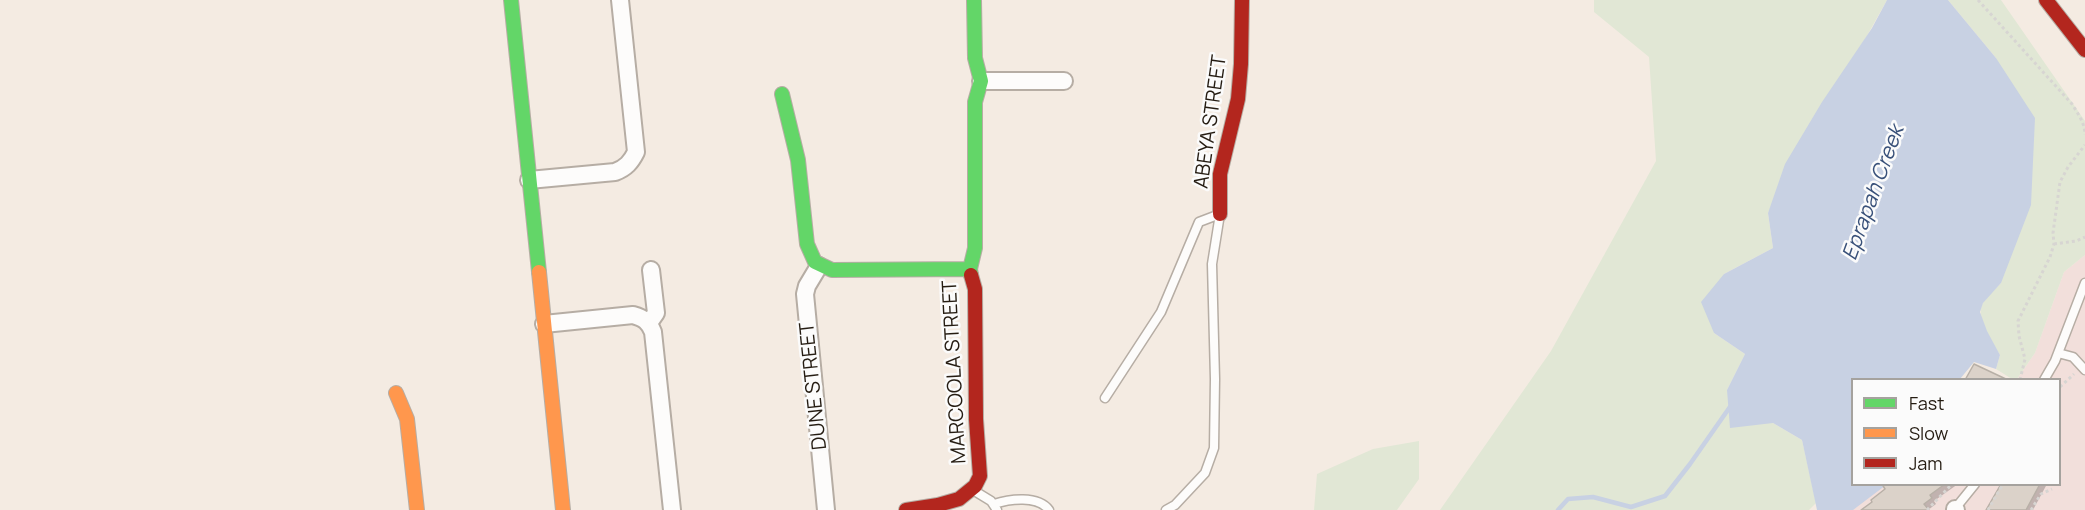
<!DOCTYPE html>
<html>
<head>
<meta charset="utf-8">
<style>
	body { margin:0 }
	#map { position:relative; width:2085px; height:510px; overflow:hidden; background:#f4ebe2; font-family:Manrope,sans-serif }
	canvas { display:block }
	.legend { position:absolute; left:1851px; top:378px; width:210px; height:108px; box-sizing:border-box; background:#fbfbfb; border:2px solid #a5a29e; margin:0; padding:8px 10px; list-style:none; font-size:18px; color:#251c12 }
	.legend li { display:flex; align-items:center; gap:12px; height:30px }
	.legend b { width:30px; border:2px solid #a5a29e }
</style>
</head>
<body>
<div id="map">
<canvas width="2085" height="510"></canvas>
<ul class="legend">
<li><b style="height:8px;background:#63d668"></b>Fast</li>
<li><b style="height:8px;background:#ff974d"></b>Slow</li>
<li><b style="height:8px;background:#b3261e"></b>Jam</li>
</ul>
</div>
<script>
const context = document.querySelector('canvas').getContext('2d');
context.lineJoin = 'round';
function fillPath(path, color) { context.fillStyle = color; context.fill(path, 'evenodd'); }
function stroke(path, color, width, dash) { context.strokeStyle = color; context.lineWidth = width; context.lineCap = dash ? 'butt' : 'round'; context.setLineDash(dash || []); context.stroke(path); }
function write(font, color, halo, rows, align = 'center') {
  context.font = font + ' Manrope,sans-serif'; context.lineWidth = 5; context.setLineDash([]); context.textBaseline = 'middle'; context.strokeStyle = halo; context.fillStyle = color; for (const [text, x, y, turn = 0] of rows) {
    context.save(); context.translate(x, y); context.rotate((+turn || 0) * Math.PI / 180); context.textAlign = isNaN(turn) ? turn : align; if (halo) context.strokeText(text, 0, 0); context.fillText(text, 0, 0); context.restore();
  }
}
const commercial = new Path2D(`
	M2085 255V510H1834L1867 485 2060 484V380L2017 379 2035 353 2064 272Z`);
const green = new Path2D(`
	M1594 0H1887L1768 213 1773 248 1724 274 1714 333 1745 354 1727 390 1773 423 1802 440 1816 503 1809 510H1440L1551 351 1656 161 1649 57 1594 12Z
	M1948 0H2001L2085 121V255L2064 272 2035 353 2017 379H2012L1996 369 2000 355C1993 343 1976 318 1982 305 1985 297 1995 290 2001 283L1996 58Z
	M1419 441V479L1397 510H1314L1317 474 1373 449Z`);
const water = new Path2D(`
	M1887 0H1948L1996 58 2035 118 2031 205 2001 283 1983 303 1980 312 1987 331 2000 355 1996 369 1974 362 1960 379 1852 380V484L1886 485 1853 510H1817L1802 440 1773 423 1730 428 1727 390 1745 354 1714 333 1701 302 1724 274 1773 248 1768 213 1785 164 1822 102 1872 28Z`);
const shadow = new Path2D(`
	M1886 484H1958L1934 501 1936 504 1928 510H1864L1887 489Z
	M2002 484H2047L2033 510H1992Z`);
const stream = new Path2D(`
	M1558 510 1568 499 1593 497 1631 507 1665 496 1690 464 1732 404`);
const building = new Path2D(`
	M1974 364 2008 380H1965Z
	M1882 484H1945L1930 495 1932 498 1924 504 1929 510H1861L1872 502 1871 500 1885 489Z
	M2001 484H2040L2026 510H1986Z`);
const path = new Path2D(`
	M1978 0 2072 104C2078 114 2085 123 2085 135
	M2054 244 2076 241 2085 237
	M2020 380 2025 359 2019 336 2018 321 2050 257 2054 244 2053 233 2060 182 2068 167 2085 145
	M2060 387 2074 374
	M1927 510 1952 484
	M1988 510 2003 484
	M2031 510 2041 494 2052 489`);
const lane = new Path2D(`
	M2058 353 2073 357 2085 370
	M2044 380 2055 361 2085 283
	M1105 398 1161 312 1199 222 1220 214 1212 264 1215 379 1214 448 1205 473 1175 505 1166 510
	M973 490 991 501 997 510
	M994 504C1009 499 1038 495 1049 510
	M1954 510 1975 484`);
const street = new Path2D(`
	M981 81H1064
	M529 180 615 172C626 168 631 162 636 152L620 0
	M819 266 807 286 805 294 826 510
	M649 323 656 313 651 270
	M544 324 633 315C644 318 649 322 653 332L672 510
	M1955 509 1956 510`);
const fast = new Path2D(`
	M511 0 539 272
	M782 94 798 160 807 244 815 262 832 270 970 269
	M971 275 970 269 975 248V102L981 81 975 58 974 0`);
const slow = new Path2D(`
	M539 272 563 510
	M396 393 407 419 417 510`);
const jam = new Path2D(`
	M2046 0 2085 50
	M1220 214V174L1238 99 1241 64 1242 0
	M906 510 938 505 959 499 975 486 980 476 976 419 975 289 971 275`);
const streetNames = [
	["ABEYA STREET",1211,122,-82],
	["MARCOOLA STREET",955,372,-93],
	["DUNE STREET",814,386,-96]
];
const waterNames = [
	["Eprapah Creek",1874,193,-70]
];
fillPath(commercial, '#f2dfdb');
fillPath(green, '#e1e7d5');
fillPath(water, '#c8d1e3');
fillPath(shadow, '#0003');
stroke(stream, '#c8d1e3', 4.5);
fillPath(building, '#dbd2c9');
stroke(building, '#b8b0a7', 1.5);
stroke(lane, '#b6ada4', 11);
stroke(street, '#b6ada4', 20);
stroke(fast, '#b6ada4', 16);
stroke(slow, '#b6ada4', 16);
stroke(jam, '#b6ada4', 16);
stroke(path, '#d7d5d2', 3, [3, 3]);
stroke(lane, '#fdfcfb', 8);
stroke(street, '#fdfcfb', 16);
stroke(fast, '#63d668', 14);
stroke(slow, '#ff974d', 14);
stroke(jam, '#b3261e', 14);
write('20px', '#251c12', '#fbfbfb', streetNames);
write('italic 21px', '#385079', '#fbfbfb', waterNames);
</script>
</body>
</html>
